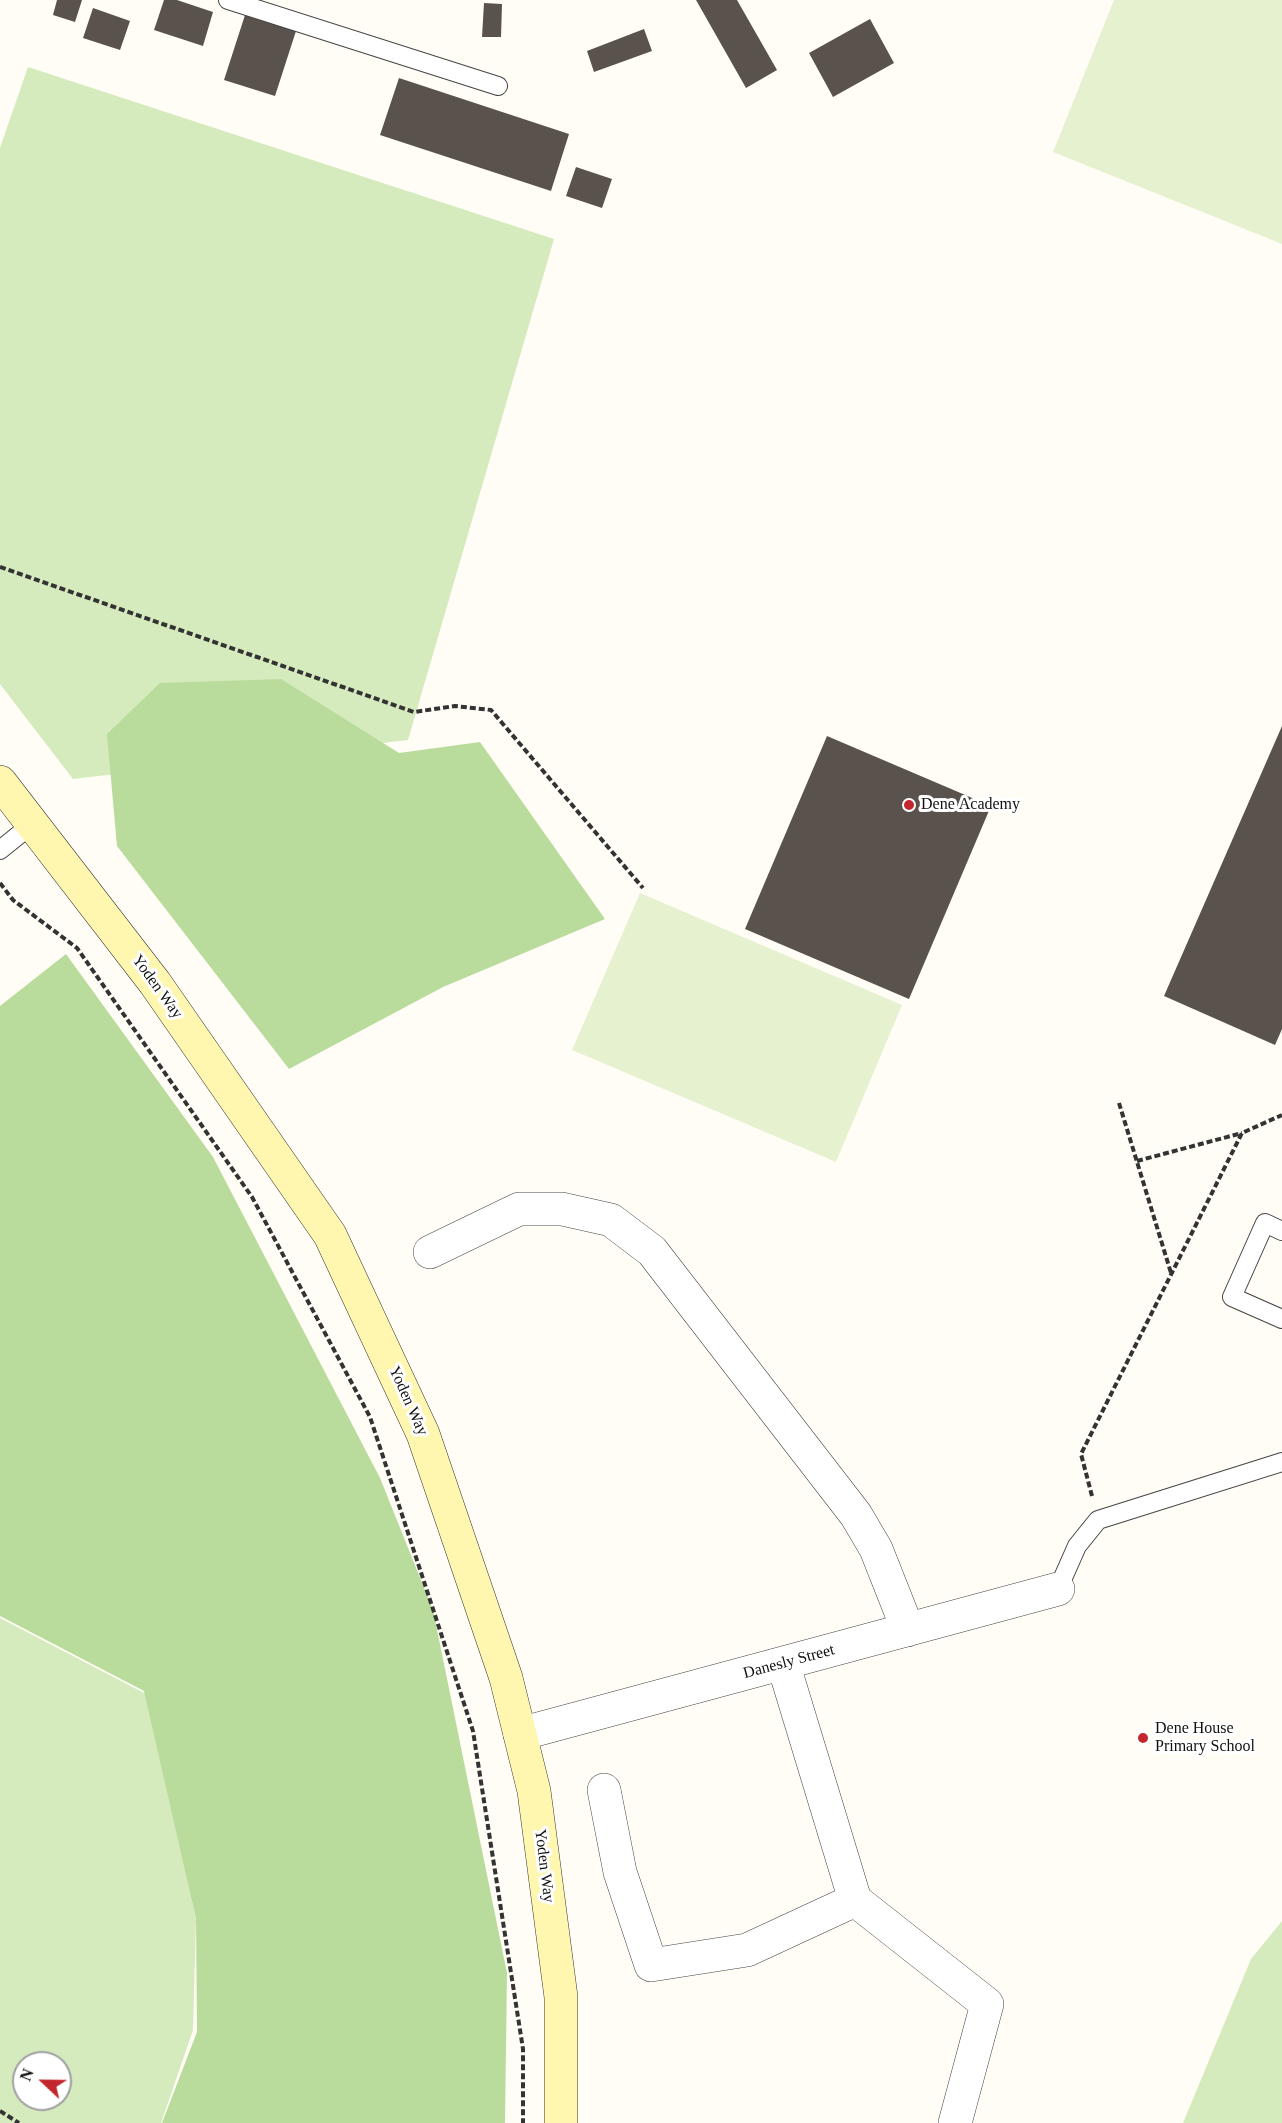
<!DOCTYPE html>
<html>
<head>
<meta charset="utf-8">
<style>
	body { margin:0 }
	#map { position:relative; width:1282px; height:2123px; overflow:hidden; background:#fffdf5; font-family:"Times New Roman",serif }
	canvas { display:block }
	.north { position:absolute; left:12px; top:2051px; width:60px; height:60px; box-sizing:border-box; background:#fff; border:2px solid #a0a0a0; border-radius:50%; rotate:292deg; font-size:16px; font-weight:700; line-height:24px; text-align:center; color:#111 }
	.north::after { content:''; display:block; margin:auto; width:21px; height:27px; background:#c4262e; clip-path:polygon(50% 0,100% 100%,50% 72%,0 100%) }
</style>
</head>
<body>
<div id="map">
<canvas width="1282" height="2123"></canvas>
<div class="north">N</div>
</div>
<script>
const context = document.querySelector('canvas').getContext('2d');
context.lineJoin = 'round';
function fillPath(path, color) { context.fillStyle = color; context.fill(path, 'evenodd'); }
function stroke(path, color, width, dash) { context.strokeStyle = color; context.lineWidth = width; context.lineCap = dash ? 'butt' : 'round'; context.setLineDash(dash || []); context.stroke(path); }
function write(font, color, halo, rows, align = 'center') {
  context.font = font + ' "Times New Roman",serif'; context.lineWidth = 6; context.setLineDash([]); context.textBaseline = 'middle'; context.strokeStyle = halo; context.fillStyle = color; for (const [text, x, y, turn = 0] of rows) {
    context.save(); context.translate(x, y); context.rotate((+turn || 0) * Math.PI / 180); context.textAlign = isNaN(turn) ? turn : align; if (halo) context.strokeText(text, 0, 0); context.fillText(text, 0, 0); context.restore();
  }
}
const green = new Path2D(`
	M28 67 554 239 408 740 73 779 0 684V148Z
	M0 1618 148 1695 196 1920 193 2030 161 2123H0ZM24 2063H60V2099H24Z
	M1282 1921V2123H1183L1251 1959Z`);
const forest = new Path2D(`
	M281 679 399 753 480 742 605 919 443 987 289 1069 117 846 107 734 160 683Z
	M66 954 213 1157 380 1478 433 1610 507 1973 505 2123H162L197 2032 196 1919 144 1691 0 1616V1006Z`);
const pitch = new Path2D(`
	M1114 0H1282V244L1053 152Z
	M640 893 902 1005 836 1162 572 1050Z`);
const building = new Path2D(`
	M57 0H82L75 22 53 15Z
	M164 0H177L213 12 203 46 154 30Z
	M696 0H737L777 70 746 88Z
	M484 3 502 4 501 37H482Z
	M93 8 130 21 120 50 83 38Z
	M245 15 296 31 275 96 224 80Z
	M870 19 894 63 833 97 809 53Z
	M644 29 652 51 594 72 587 51Z
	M399 78 569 134 551 191 380 135Z
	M576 167 612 179 602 208 566 196Z
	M1282 726V1029L1275 1045 1164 996Z
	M827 736 991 806 909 999 745 929Z`);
const path = new Path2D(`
	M0 567 414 712 455 706 491 710 643 888
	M0 883 13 900 77 948 252 1197 370 1417 473 1731 523 2049V2123
	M1119 1103 1171 1273
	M1137 1161 1242 1133
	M1092 1496 1081 1454 1242 1133 1282 1115
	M0 2111 19 2123`);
const service = new Path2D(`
	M228 0 498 86
	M0 850 31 825
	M1282 1231 1265 1223 1232 1297 1282 1319
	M1058 1589 1077 1546 1098 1520 1282 1462`);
const minor = new Path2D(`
	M430 1252 519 1209H562L611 1220 652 1251 856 1515 876 1549 908 1630
	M520 1734 1058 1589
	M604 1790 620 1872 651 1965 747 1950 855 1900 783 1663
	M855 1900 987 2004 955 2123`);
const secondary = new Path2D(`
	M0 782 155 983 330 1235 423 1434 506 1678 534 1791 561 1997V2123`);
const markers = [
	[909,805,6,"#c4262e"],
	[1143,1738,6,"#c4262e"]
];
const poiNames = [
	["Dene Academy",921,805],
	["Dene House",1155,1729],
	["Primary School",1155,1747]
];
const streetNames = [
	["Yoden Way",157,987,54],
	["Yoden Way",408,1401,66],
	["Danesly Street",789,1662,-15],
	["Yoden Way",544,1866,83]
];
fillPath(green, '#d5ebbd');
fillPath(forest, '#b9dc9c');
fillPath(pitch, '#e6f2cf');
fillPath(building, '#5a524d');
stroke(service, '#444', 20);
stroke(minor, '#444', 34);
stroke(secondary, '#333', 34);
stroke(path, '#333', 4, [6, 3]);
stroke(service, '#fff', 18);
stroke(minor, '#fff', 33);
stroke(secondary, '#fff6b0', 33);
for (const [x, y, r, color] of markers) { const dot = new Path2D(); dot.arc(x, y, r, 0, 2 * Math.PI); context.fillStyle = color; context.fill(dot); stroke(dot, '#fff', 2); }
write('16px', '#111', '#fff', poiNames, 'left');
write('16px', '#111', '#fff', streetNames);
</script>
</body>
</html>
